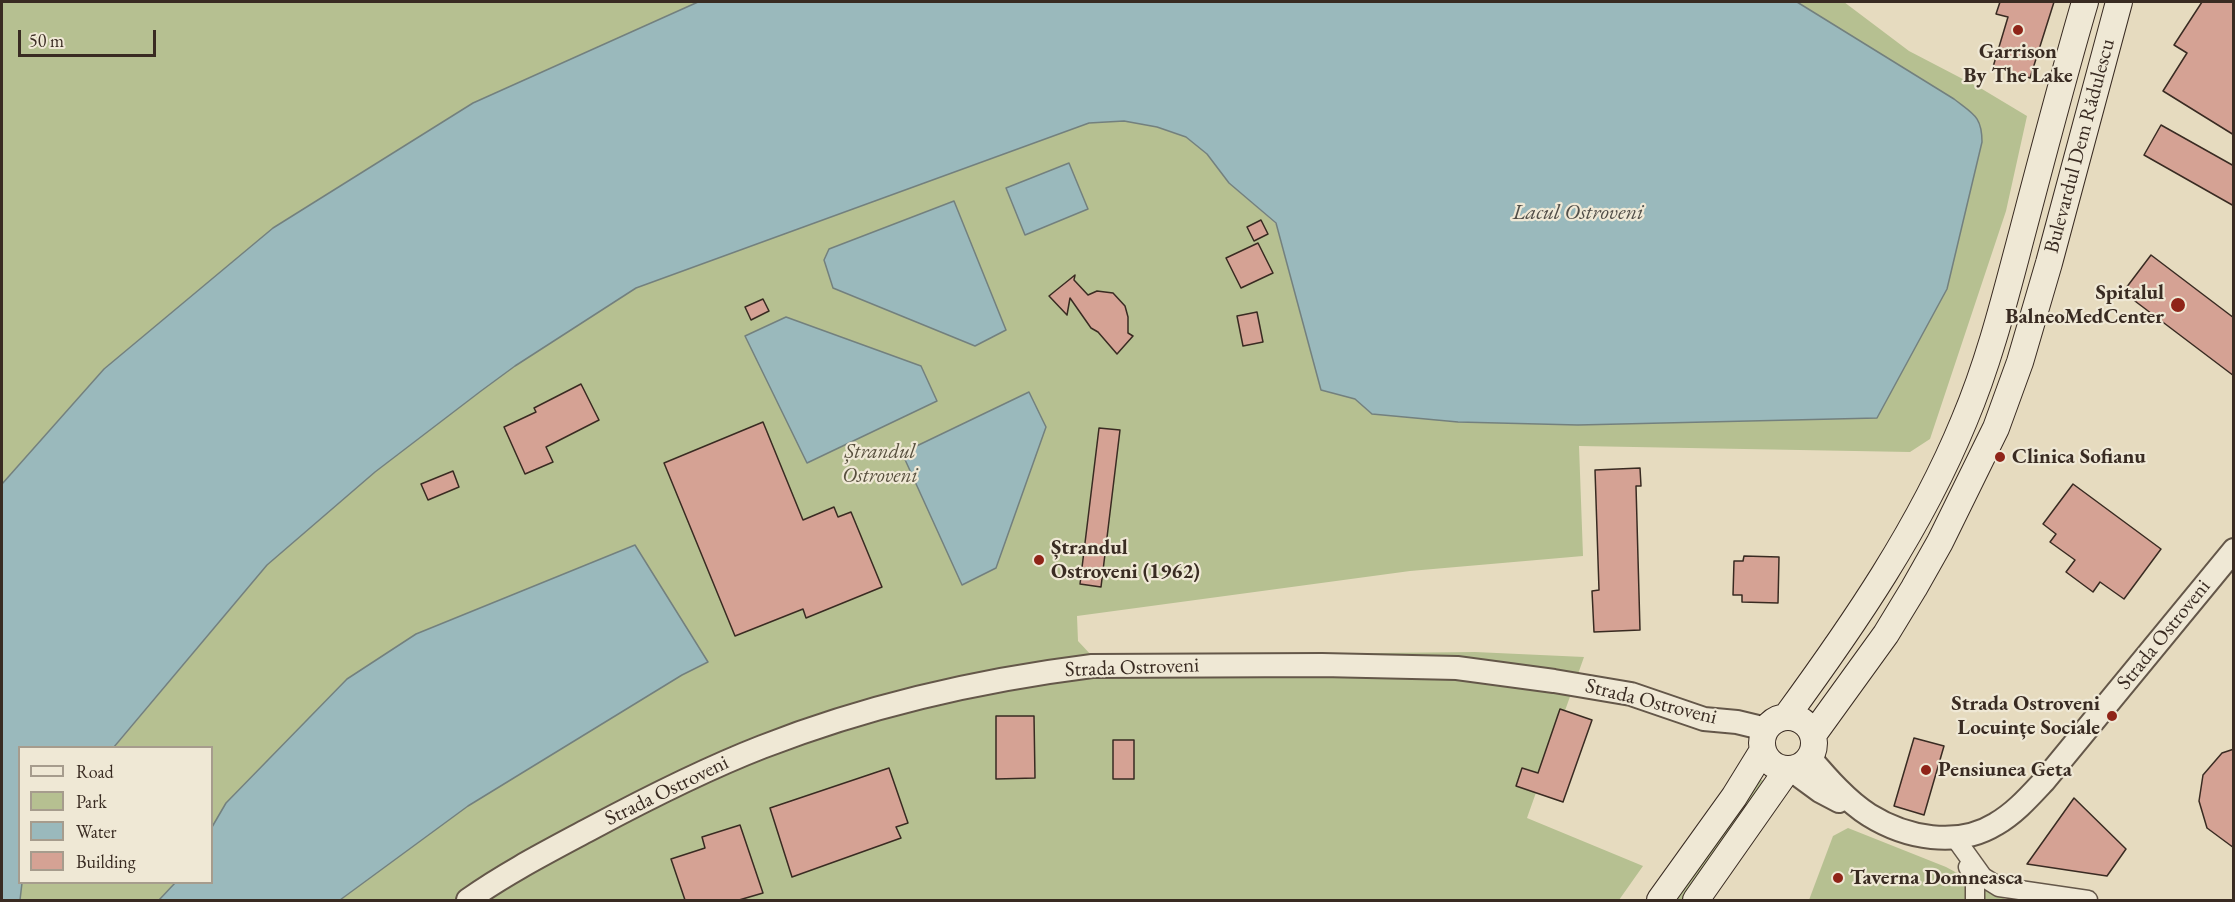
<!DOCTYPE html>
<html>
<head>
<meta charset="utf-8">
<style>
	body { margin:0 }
	#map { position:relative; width:2235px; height:902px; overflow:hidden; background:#e6dbbf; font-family:"EB Garamond",serif }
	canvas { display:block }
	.frame { position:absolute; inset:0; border:3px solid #392b22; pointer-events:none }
	.legend { position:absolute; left:18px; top:746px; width:195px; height:138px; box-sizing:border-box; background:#efe8d5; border:2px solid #a69c8d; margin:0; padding:8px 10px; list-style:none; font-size:18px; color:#392b22 }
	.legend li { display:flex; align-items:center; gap:12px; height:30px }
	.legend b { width:30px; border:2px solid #a69c8d }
	.scale { position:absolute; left:18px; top:30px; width:138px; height:27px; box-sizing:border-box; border:3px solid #392b22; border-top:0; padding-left:8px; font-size:18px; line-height:21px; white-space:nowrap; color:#392b22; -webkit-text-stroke:4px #efe8d5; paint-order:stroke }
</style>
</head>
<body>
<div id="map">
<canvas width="2235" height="902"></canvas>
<div class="frame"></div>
<ul class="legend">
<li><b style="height:8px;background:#efe8d5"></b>Road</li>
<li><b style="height:16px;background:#b6c091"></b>Park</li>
<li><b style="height:16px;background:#9ab9bc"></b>Water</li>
<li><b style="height:16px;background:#d5a294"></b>Building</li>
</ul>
<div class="scale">50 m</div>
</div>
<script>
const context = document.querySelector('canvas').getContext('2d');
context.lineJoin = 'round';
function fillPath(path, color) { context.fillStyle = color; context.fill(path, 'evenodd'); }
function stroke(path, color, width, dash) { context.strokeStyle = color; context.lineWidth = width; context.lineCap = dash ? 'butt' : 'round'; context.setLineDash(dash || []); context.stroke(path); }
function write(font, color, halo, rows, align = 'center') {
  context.font = font + ' "EB Garamond",serif'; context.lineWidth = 4.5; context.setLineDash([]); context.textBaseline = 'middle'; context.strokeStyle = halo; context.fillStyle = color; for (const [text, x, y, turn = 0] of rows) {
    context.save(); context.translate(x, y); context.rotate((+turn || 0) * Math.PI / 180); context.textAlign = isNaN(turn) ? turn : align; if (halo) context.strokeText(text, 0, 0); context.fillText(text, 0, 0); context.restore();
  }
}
const green = new Path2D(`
	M2 2H698L473 103 273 228 104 369 2 484Z
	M1797 2H1844L1909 51 1982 89 2027 116 2006 211 1930 439 1910 452 1579 446 1583 556 1410 571 1077 616 1078 641 1092 656 1475 652 1584 657 1527 818 1643 866 1619 900H340L468 806 682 675 707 663 635 545 416 634 347 679 226 803 212 827V748H114L267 565 375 472 481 391 515 366 636 288 1089 123 1124 121 1157 127 1186 137 1207 154 1229 183 1276 224 1321 390 1355 399 1372 414 1458 422 1578 425 1877 418 1947 289 1982 142C1982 116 1973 114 1954 99Z
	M1757 777 1768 784 1686 900H1670Z
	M1848 828 1946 867 2005 899 2051 900H1809L1833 836Z
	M22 883H175L159 900H20Z`);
const water = new Path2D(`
	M698 2H1797L1954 99C1973 114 1982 116 1982 142L1947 289 1877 418 1578 425 1458 422 1372 414 1355 399 1321 390 1276 223 1229 183 1207 154 1186 137 1157 127 1124 121 1089 123 636 288 515 366 481 391 375 472 267 565 114 747 20 748V882L22 883 20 900H2V484L104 369 273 228 473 103Z
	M1069 163 1088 209 1025 235 1006 188Z
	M954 201 1006 330 975 346 833 288 824 260 829 249Z
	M786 317 921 366 937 401 807 463 745 336Z
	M1029 392 1046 427 996 568 962 585 902 453Z
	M635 545 708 662 682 675 468 806 340 900H159L175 883 212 882V827L226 803 347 679 416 634Z`);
const building = new Path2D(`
	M2000 2H2054L2030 78 1993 67 2008 17 1996 14Z
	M2202 2H2234V135L2163 91 2187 53 2174 45Z
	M2161 125 2234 166V206L2144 155Z
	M1261 220 1268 234 1254 241 1247 227Z
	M1258 243 1273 273 1241 288 1226 258Z
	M2151 255 2234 318V376L2123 292Z
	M1075 275 1074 280 1088 295 1097 291 1113 293 1125 306 1128 317V333L1133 336 1117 354 1098 332 1091 328 1070 298 1067 315 1049 296Z
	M763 299 769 311 751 320 745 307Z
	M1257 312 1263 342 1243 346 1237 316Z
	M581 384 599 420 546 447 553 462 525 474 504 427 536 412 534 408Z
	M763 422 803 520 834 507 838 517 851 512 882 587 806 618 803 609 735 636 664 463Z
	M1099 428 1120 430 1101 587 1080 584Z
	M1640 468 1641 486H1636L1640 630 1594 632 1592 591 1599 590 1595 470Z
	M453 471 459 487 428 500 421 484Z
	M2073 484 2161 549 2124 599 2100 582 2093 592 2066 572 2075 560 2050 542 2056 534 2043 524Z
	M1744 556 1779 557 1778 603 1742 602V595H1733L1734 561H1743Z
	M1560 709 1592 720 1563 802 1516 786 1522 768 1538 773Z
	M996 716H1034L1035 778 996 779Z
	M1914 738 1944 746 1924 815 1894 806Z
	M1113 740H1134V779H1113Z
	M2234 749V848L2207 828 2199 801 2203 775 2222 753Z
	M889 768 908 823 896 827 901 838 792 877 770 808Z
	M2074 798 2126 849 2107 876 2027 864Z
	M740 825 763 893 739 900H685L671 859 705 848 702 837Z`);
const minor = new Path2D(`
	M1955 838 1983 877 1999 887 2088 900
	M1968 867 1975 882V900`);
const tertiary = new Path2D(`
	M1810 758C1827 778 1847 801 1869 815 1906 838 1957 848 1996 824 2015 813 2029 797 2044 781L2234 550
	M1790 769 1820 791 1839 801
	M468 900C506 873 549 851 590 829 646 799 703 770 762 747 867 706 980 680 1092 666L1322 665 1457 668 1554 681 1631 694 1704 719 1737 722 1766 729`);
const secondary = new Path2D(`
	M1762 743a26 26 0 1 1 52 0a26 26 0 1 1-52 0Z
	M1786 717C1854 624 1920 528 1964 421 1990 360 2006 294 2023 230 2043 154 2063 77 2085 2
	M1813 735 1886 634 1914 588 1940 542 1996 428 2020 362 2049 263 2119 2
	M1660 900 1734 797 1763 750
	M1696 900 1788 769`);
const markers = [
	[2018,30,6,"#8f2418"],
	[2178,305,8,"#8f2418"],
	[2000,457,6,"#8f2418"],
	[1039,560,6,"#8f2418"],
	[2112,716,6,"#8f2418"],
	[1926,770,6,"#8f2418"],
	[1838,878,6,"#8f2418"]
];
const poiNames = [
	["Garrison",2018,52,"center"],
	["By The Lake",2018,76,"center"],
	["Spitalul",2164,293,"right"],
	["BalneoMedCenter",2164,317,"right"],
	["Clinica Sofianu",2012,457],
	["Ștrandul",1051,548],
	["Ostroveni (1962)",1051,572],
	["Strada Ostroveni",2100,704,"right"],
	["Locuințe Sociale",2100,728,"right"],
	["Pensiunea Geta",1938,770],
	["Taverna Domneasca",1850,878]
];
const streetNames = [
	["Bulevardul Dem Rădulescu",2080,146,-75],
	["Strada Ostroveni",2164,635,-51],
	["Strada Ostroveni",1132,668,-2],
	["Strada Ostroveni",1651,702,14],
	["Strada Ostroveni",667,791,-26]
];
const parkNames = [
	["Ștrandul",880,452],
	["Ostroveni",880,476]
];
const waterNames = [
	["Lacul Ostroveni",1578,213]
];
fillPath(green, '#b6c091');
fillPath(water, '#9ab9bc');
stroke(water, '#73807e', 1.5);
fillPath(building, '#d5a294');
stroke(building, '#392b22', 1.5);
stroke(minor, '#645749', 21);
stroke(tertiary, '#645749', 26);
stroke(secondary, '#392b22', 28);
stroke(minor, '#efe8d5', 18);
stroke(tertiary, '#efe8d5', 22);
stroke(secondary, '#efe8d5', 26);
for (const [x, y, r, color] of markers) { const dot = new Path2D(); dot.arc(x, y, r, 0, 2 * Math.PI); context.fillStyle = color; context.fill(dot); stroke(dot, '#efe8d5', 2); }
write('bold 21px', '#392b22', '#efe8d5', poiNames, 'left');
write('21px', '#392b22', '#efe8d5', streetNames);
write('italic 21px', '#58503e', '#efe8d5', parkNames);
write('italic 22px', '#514e48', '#efe8d5', waterNames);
</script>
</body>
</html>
